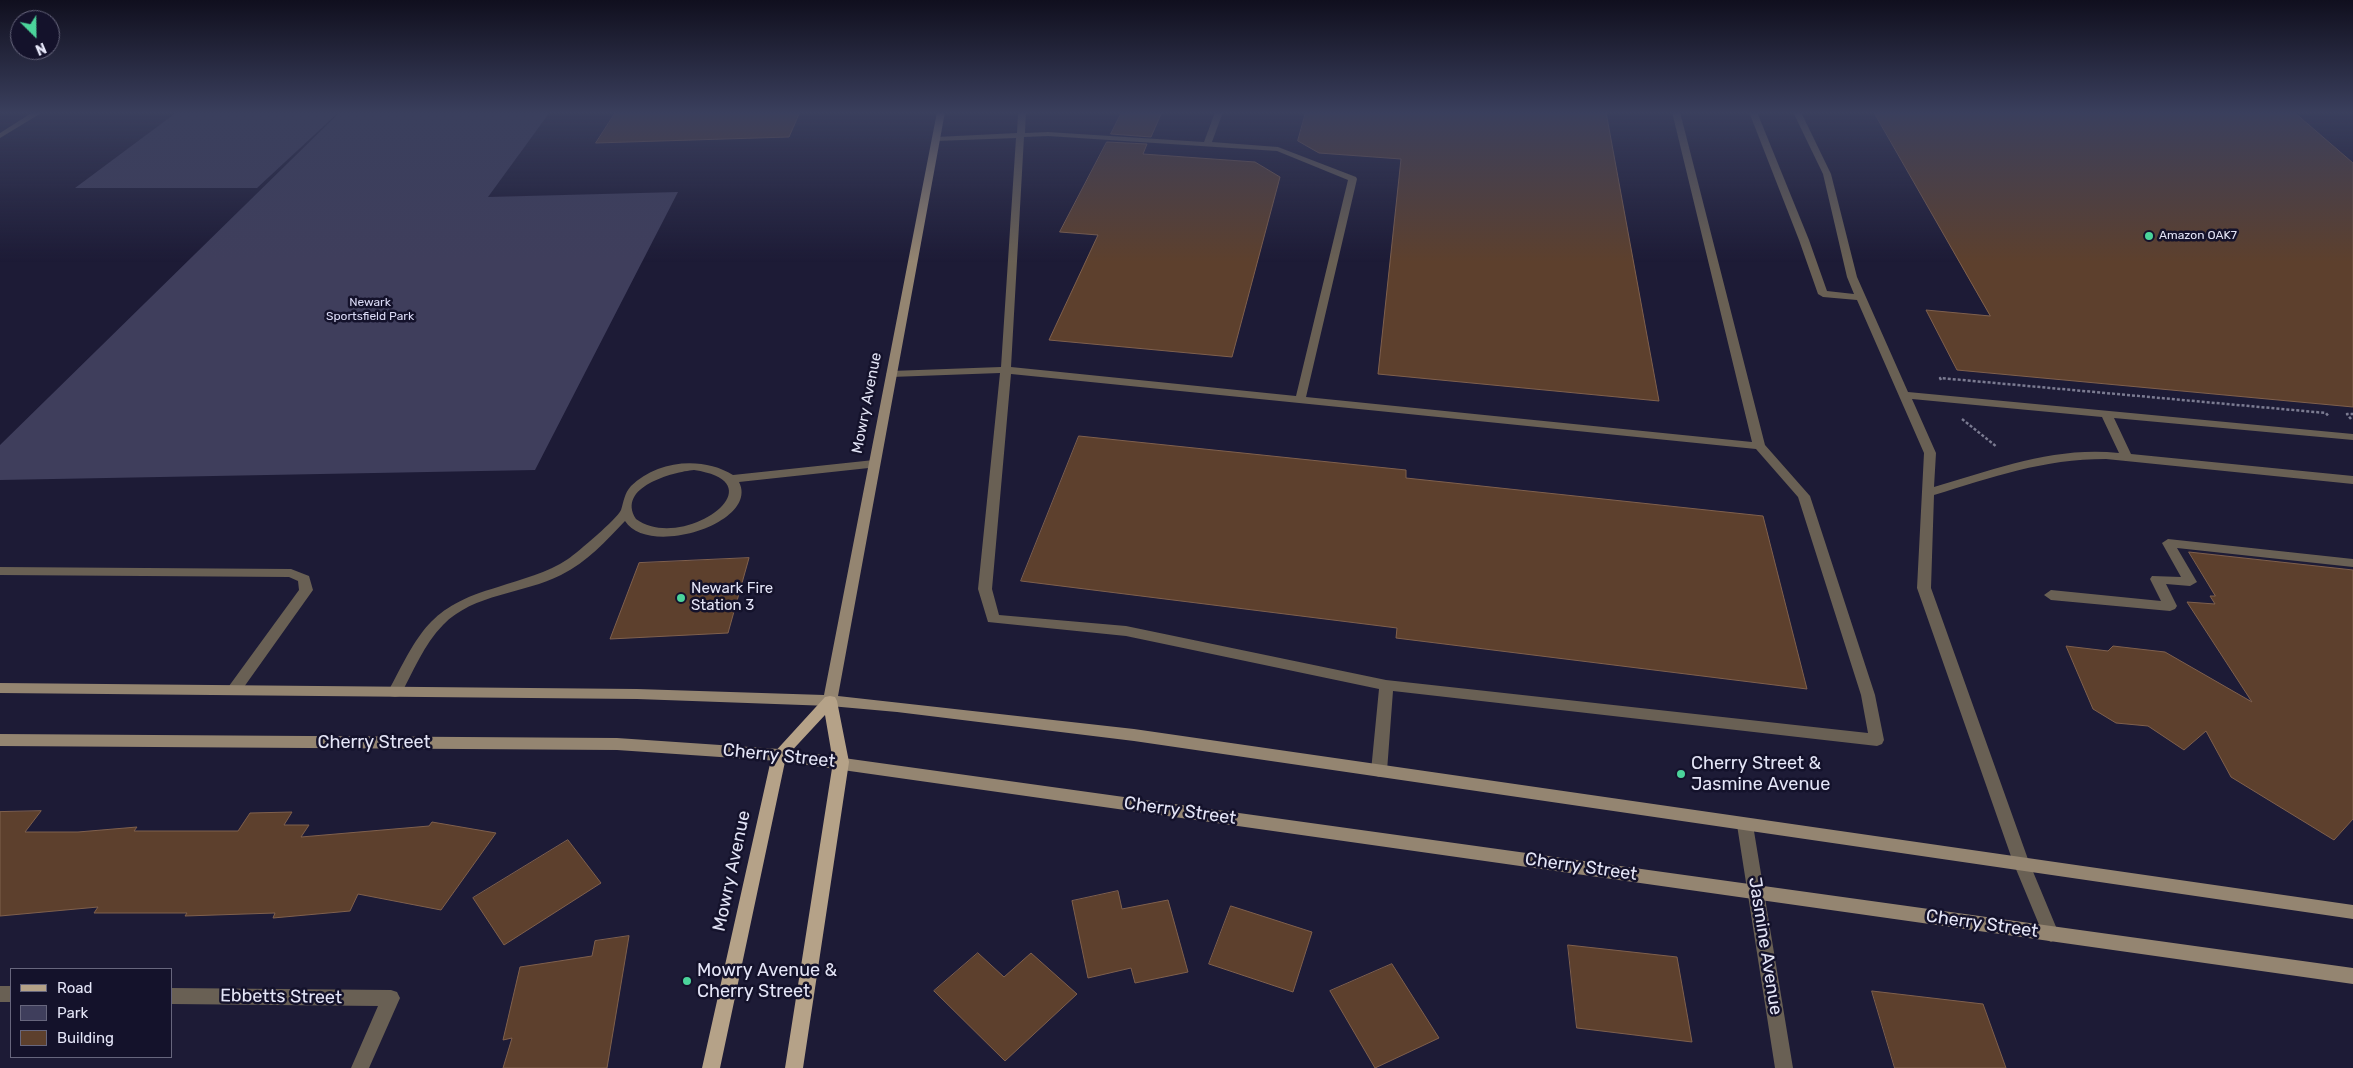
<!DOCTYPE html>
<html>
<head>
<meta charset="utf-8">
<style>
	body { margin:0 }
	#map { position:relative; width:2353px; height:1068px; overflow:hidden; background:#1d1b36; font-family:Rubik,sans-serif }
	canvas { display:block }
	.legend { position:absolute; left:10px; top:968px; width:162px; height:90px; box-sizing:border-box; background:#14122b; border:1px solid #67667d; margin:0; padding:6px 9px; list-style:none; font-size:15px; color:#e4e5f7 }
	.legend li { display:flex; align-items:center; gap:10px; height:25px }
	.legend b { width:25px; border:1px solid #67667d }
	.north { position:absolute; left:10px; top:10px; width:50px; height:50px; box-sizing:border-box; background:#14122b; border:1px solid #67667d; border-radius:50%; rotate:157deg; font-size:14px; font-weight:700; line-height:20px; text-align:center; color:#e4e5f7 }
	.north::after { content:''; display:block; margin:auto; width:18px; height:22px; background:#4bd49b; clip-path:polygon(50% 0,100% 100%,50% 72%,0 100%) }
</style>
</head>
<body>
<div id="map">
<canvas width="2353" height="1068"></canvas>
<ul class="legend">
<li><b style="height:6px;background:#b5a288"></b>Road</li>
<li><b style="height:14px;background:#3f3e5c"></b>Park</li>
<li><b style="height:14px;background:#5d402d"></b>Building</li>
</ul>
<div class="north">N</div>
</div>
<script>
const context = document.querySelector('canvas').getContext('2d');
context.lineJoin = 'round';
function fillPath(path, color) { context.fillStyle = color; context.fill(path, 'evenodd'); }
function stroke(path, color, width, dash) { context.strokeStyle = color; context.lineWidth = width; context.lineCap = dash ? 'butt' : 'round'; context.setLineDash(dash || []); context.stroke(path); }
function write(font, color, halo, rows, align = 'center') {
  context.font = font + ' Rubik,sans-serif'; context.lineWidth = 5; context.setLineDash([]); context.textBaseline = 'middle'; context.strokeStyle = halo; context.fillStyle = color; for (const [text, x, y, turn = 0] of rows) {
    context.save(); context.translate(x, y); context.rotate((+turn || 0) * Math.PI / 180); context.textAlign = isNaN(turn) ? turn : align; if (halo) context.strokeText(text, 0, 0); context.fillText(text, 0, 0); context.restore();
  }
}
const green = new Path2D(`
	M177 112H339L257 188H75Z
	M340 112H550L488 197 678 192 535 470 0 480V445Z`);
const building = new Path2D(`
	M616 112H800L789 137 596 143Z
	M1122 112H1162L1151 137 1111 134Z
	M1306 112H1606L1659 401 1378 374 1401 159 1319 153 1298 141Z
	M1874 112H2294L2353 163V407L1957 370 1926 310 1990 316Z
	M1107 142 1147 144 1143 154 1255 162 1280 177 1232 357 1049 340 1098 235 1060 232Z
	M1079 436 1406 470V478L1763 516 1807 689 1396 638 1397 628 1021 581Z
	M2189 552 2353 570V819L2334 840 2231 777 2206 731 2184 750 2148 726 2116 723 2093 709 2066 646 2108 651 2113 646 2165 652 2252 702 2187 602 2215 604 2210 596H2215Z
	M749 558 728 633 610 639 639 563Z
	M41 811 25 832H78L137 827 134 831H238L250 813 292 812 284 825H309L301 837 429 826 432 822 496 833 441 910 358 894 350 911 273 918 275 913 185 916 187 913H94L98 907 0 916V812Z
	M568 840 601 883 504 945 473 898Z
	M1118 891 1122 909 1168 900 1188 972 1135 983 1131 968 1088 978 1072 901Z
	M1231 906 1312 932 1293 992 1209 964Z
	M629 936 607 1068H503L512 1038 503 1040 520 967 592 956 595 941Z
	M1568 945 1677 957 1692 1042 1577 1028Z
	M978 953 1004 977 1031 953 1077 994 1005 1061 934 991Z
	M1392 964 1439 1038 1375 1068 1330 991Z
	M1872 991 1983 1004 2006 1068H1895Z`);
const path = new Path2D(`
	M1941 380 1940 378 2326 413 2329 417
	M1962 419 1997 447
	M2351 419 2347 414H2353`);
const lane = new Path2D(`
	M33 112H43L0 138V133Z
	M1018 112H1026L1025 133 1048 132 1204 142 1215 112H1223L1212 142 1278 147 1356 177 1357 179 1306 397 1752 442 1672 112H1680L1765 445 1810 496 1875 695 1884 740 1882 744 1877 746 1393 691 1387 771 1384 775 1379 777 1374 775 1371 771 1379 689 1126 636 988 622 978 589 1000 373 891 377 886 374 891 371 1001 367 1016 138 936 141 932 139 936 137 1017 133ZM1048 136 1277 151 1348 180 1296 396 1011 367 1024 137ZM1011 374 1756 449 1798 497 1861 695 1868 733 1386 680 1126 626 999 615 992 589Z
	M1749 112H1757L1809 240 1827 291 1854 294 1847 277 1823 174 1793 112H1801L1831 174 1857 277 1908 392 2353 434V440L2114 418 2131 454 2353 476V484L2106 459C2043 459 1993 477 1934 495L1931 588 2029 862 2059 934 2057 939 2051 942 2045 939 2013 862 1917 588 1924 453 1857 300 1823 297 1818 294 1799 240ZM1912 399 2102 417 2119 453C2055 446 1995 469 1934 487L1936 453Z
	M874 460 878 461 880 464 878 467 739 482C760 523 648 558 625 521 606 541 587 562 561 575 524 594 474 593 443 625 424 644 413 672 400 696L395 697 390 696 388 692C420 632 428 607 498 587 522 579 547 573 568 559 578 552 617 519 621 510 624 501 624 494 631 486 657 460 703 456 733 475ZM694 470C782 483 682 553 636 519 616 487 673 472 694 470Z
	M2168 539 2353 559V567L2177 548 2197 582 2190 586 2166 584 2177 606 2175 609 2170 611 2051 600 2044 595 2051 590 2161 601 2150 579 2152 576 2181 577 2162 543Z
	M0 567 291 569 309 576 313 590 239 694H229L227 690 229 686 299 590 298 581 289 577 0 575Z`);
const street = new Path2D(`
	M1745 818 1751 820 1753 825 1793 1068H1775L1737 825 1739 820Z
	M0 986H11V1002H0Z
	M171 988 391 990 397 992 400 998 369 1068H351L378 1006 171 1004Z`);
const secondary = new Path2D(`
	M937 112H945L838 696 1134 729 2353 905V919L1134 741 897 712 830 706 637 699 0 693V683L637 689 824 695Z
	M0 734 617 738 779 749 2353 968V984L779 761 617 750 0 746Z`);
const primary = new Path2D(`
	M830 696 835 697 837 701 849 762 803 1068H785L833 762 825 715 786 757 720 1068H702L772 755 825 697Z`);
const markers = [
	[2149,236,5,"#4bd49b"],
	[681,598,5,"#4bd49b"],
	[1681,774,5,"#4bd49b"],
	[687,981,5,"#4bd49b"]
];
const farPoinames = [
	["Amazon OAK7",2159,236]
];
const farParknames = [
	["Newark",370,303],
	["Sportsfield Park",370,317]
];
const streetNames = [
	["Mowry Avenue",867,403,-79]
];
const poiNames = [
	["Newark Fire",691,589],
	["Station 3",691,606]
];
const nearStreetnames = [
	["Cherry Street",374,743],
	["Cherry Street",779,756,6],
	["Cherry Street",1180,811,8],
	["Cherry Street",1581,867,8],
	["Mowry Avenue",732,871,-78],
	["Cherry Street",1982,924,8],
	["Jasmine Avenue",1765,946,81],
	["Ebbetts Street",281,997,1]
];
const nearPoinames = [
	["Cherry Street &",1691,764],
	["Jasmine Avenue",1691,785],
	["Mowry Avenue &",697,971],
	["Cherry Street",697,992]
];
fillPath(green, '#3f3e5c');
fillPath(building, '#5d402d');
stroke(building, '#7f604d', 1);
stroke(path, '#7b7b91', 2.5, [3, 2]);
fillPath(lane, '#696054');
fillPath(street, '#696054');
fillPath(secondary, '#948571');
fillPath(primary, '#b5a288');
const sky = context.createLinearGradient(0, 0, 0, 262);
sky.addColorStop(0, '#100f1e');
sky.addColorStop(0.43, '#3a3f5d');
sky.addColorStop(1, '#3a3f5d00');
context.fillStyle = sky;
context.fillRect(0, 0, 2353, 262);
for (const [x, y, r, color] of markers) { const dot = new Path2D(); dot.arc(x, y, r, 0, 2 * Math.PI); context.fillStyle = color; context.fill(dot); stroke(dot, '#14122b', 2); }
write('12px', '#e4e5f7', '#14122b', farPoinames, 'left');
write('12px', '#dcdcf7', '#14122b', farParknames);
write('15px', '#e4e5f7', '#14122b', streetNames);
write('15px', '#e4e5f7', '#14122b', poiNames, 'left');
write('18px', '#e4e5f7', '#14122b', nearStreetnames);
write('18px', '#e4e5f7', '#14122b', nearPoinames, 'left');
</script>
</body>
</html>
